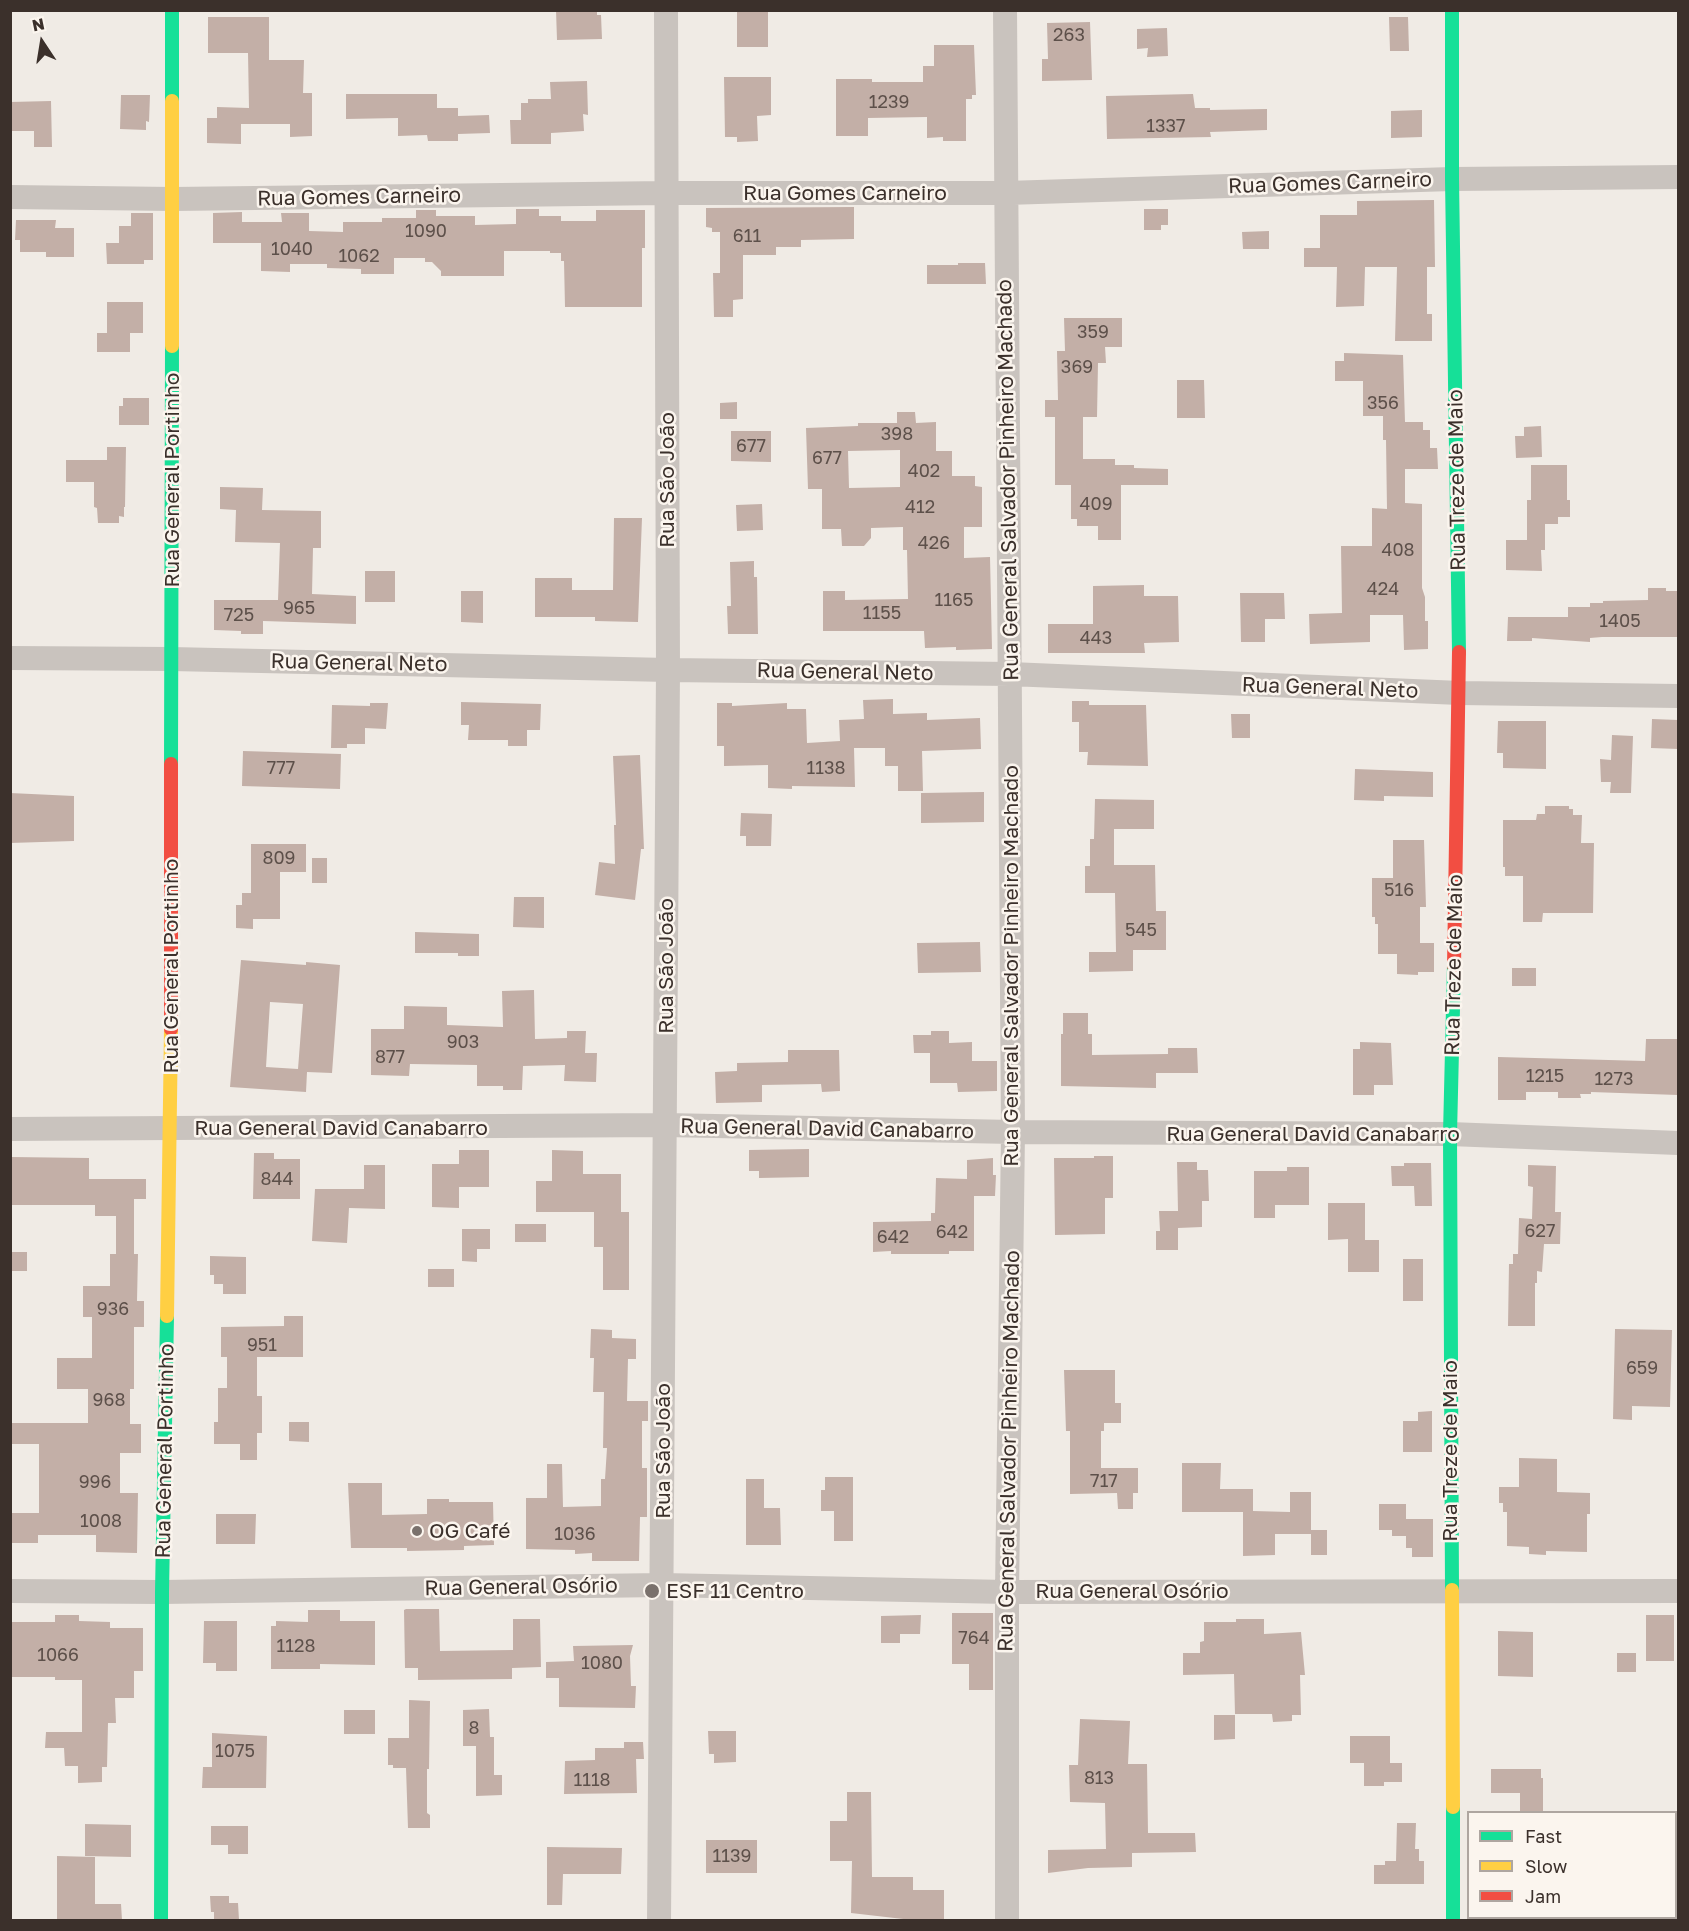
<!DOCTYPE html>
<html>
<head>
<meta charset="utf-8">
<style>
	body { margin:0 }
	#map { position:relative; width:1689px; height:1931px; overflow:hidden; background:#f0ebe5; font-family:"Golos Text",sans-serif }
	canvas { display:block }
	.frame { position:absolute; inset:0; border:12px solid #3b302b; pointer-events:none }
	.legend { position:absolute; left:1467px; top:1811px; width:210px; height:108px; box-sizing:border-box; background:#fbf5ee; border:2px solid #aea6a0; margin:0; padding:8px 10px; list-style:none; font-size:18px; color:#3b302b }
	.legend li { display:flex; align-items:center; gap:12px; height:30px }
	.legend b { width:30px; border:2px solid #aea6a0 }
	.north { position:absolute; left:12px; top:12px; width:60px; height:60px; -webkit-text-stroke:4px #fbf5ee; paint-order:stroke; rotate:348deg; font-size:16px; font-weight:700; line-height:24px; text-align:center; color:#3b302b }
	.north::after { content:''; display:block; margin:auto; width:21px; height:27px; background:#3b302b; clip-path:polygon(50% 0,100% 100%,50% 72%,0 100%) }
</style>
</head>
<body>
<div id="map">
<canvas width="1689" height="1931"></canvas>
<div class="frame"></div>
<ul class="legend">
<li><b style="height:8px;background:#16e098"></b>Fast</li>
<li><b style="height:8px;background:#ffcf43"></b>Slow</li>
<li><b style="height:8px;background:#f24e42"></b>Jam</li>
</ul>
<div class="north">N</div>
</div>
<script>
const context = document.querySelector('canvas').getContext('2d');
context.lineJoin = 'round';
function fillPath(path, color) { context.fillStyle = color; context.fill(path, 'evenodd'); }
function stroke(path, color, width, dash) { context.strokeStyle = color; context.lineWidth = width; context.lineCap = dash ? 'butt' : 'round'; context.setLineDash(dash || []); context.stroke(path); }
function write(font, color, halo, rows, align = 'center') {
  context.font = font + ' "Golos Text",sans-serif'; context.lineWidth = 5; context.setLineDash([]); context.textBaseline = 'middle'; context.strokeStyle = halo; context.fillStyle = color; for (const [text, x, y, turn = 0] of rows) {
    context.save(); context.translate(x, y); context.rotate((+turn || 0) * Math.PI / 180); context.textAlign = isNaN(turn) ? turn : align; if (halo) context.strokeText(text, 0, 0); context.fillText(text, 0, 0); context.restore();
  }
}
const building = new Path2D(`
	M556 10H597V15H601L602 39 557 40Z
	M737 10H768V47H737Z
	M208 17H269V60H304L303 93H312V136L290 137V124H241V144L207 143V118H217V107L249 108 248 53H208Z
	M1389 17H1408L1409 51H1390Z
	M1090 22 1092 80 1042 81V59H1048L1047 23Z
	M1167 28 1168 56 1147 57 1148 48 1137 49V29Z
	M934 45H974L976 95H972V99H966V141H943V137L927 138V117L868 118V136H836V79H872V82H923V66H934Z
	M724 77H771V115L757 116 758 141 737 142V137H725Z
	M587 81 588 115 583 114 584 131 551 133V144H511L510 120H521V103H528V99H551L550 82Z
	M346 94H437V108H458V116L489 115 490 133 458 134V141H428L427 135 398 136V118L346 119Z
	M1193 94 1195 108H1210V110L1267 109V130L1210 132 1211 137 1107 139 1106 96Z
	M121 95H150L149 122 146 121V130L120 129Z
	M51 101 52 147H34V131H10V102Z
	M1422 110V137L1391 138V111Z
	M1434 200 1435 267H1427V314H1432V341H1395L1397 267H1365L1364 306 1336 307 1337 267H1304V248H1320V215H1357V201Z
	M854 207V239L801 240V247H776V255H743V299L733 300V317H714L713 273H720V232H712V228L706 227V208Z
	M516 209H539V216H561V221H596V210H645V248H642V307H565L564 261H561V253H550V251H504V276H441V271L432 262H425V258H394V274H361V269L327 268V264H290V272L261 271V243H213V213L242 212V222H282L281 213H309V231L343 232V222H382V218H416V210H436V216H475V225L516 224Z
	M1144 209H1168V225H1161V230H1144Z
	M131 213H153V260H144V264H107L106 243H119V226H131Z
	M16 220H56L55 228H74V257H46V252H20V240H15Z
	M1269 231V249H1243L1242 232Z
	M958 263H985L986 284H927V265H958Z
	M107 302H143V333H130V352H97V333H107Z
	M1064 318H1122V347H1105L1106 363H1098L1097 417H1083V459H1115V465H1134V468L1168 469V485H1121V540H1098V526H1077V519H1071V485H1055V417H1045V400H1058L1057 351H1065Z
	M1344 353 1403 355 1405 422H1423V430H1430V448H1437L1438 469H1405V503L1422 504V588L1425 597V621H1428V649L1404 650 1403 615H1370V642L1310 644 1309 614 1342 613 1341 546H1372V508L1387 509 1386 440H1383V416H1363V381H1335V361H1344Z
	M1177 380H1204L1205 418H1177Z
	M123 398H149V425H119V406H123Z
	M737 402V419H720V403Z
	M897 412H915L916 423 936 422V451H952V476H975V486L982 487V527H964V558L990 557 992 649 956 650V647L925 648 924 631H823V591H845V600L908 599 907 550H903V527L871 528V538L864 546H842L841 529H822V489H808L806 428 858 426V423H897ZM900 450V487L849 488 848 451Z
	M1541 426 1542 457 1516 458 1515 436H1524V427Z
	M731 431H771V462L731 461Z
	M107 447H126L125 507H124V517L119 516V523H98L97 508 94 507V482H66V460H107Z
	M1531 465H1567V500H1570V517H1558V524H1545V550H1541L1542 571 1506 570V540H1527V500H1531Z
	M220 487 263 488 262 510 321 511V548H313L312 594 356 596V624L263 621V634H241V631L214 630V600H278L280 543 235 542 236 510 220 509Z
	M762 504 763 530 737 531 736 505Z
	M614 518H642L638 622 595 621V617H535V578H572V590H613Z
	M754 561V577H757L758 634H728L727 606H731L730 562Z
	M365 571H395V602H365Z
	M1144 585V596H1178L1179 642 1144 643 1145 653H1048V624H1093V586Z
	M1648 588H1666V591H1678V637H1602L1590 638V642L1532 638V641H1507L1508 617H1568V607H1590V603H1603V601L1648 600Z
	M461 591H483V623L461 622Z
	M1240 593H1284L1285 619H1265V642H1241Z
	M893 699V714L927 713V720L980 718 981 749 922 751 923 791H898V766H885V748H854L855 787 792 786V789L768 788V765L724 766V746H717V703H732V706L787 703V709H806L807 743 840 741 839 720 864 719 863 700Z
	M1072 701H1089V705H1146L1148 766 1087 765 1088 752H1079V722H1072Z
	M461 702 541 704 540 730H527V746H508V740H468L469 725H461Z
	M370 703H388L386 729 365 728V744H347V748H331L332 705 370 706Z
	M1231 714H1250V738H1232Z
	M1652 719 1678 720V749L1651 748Z
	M1498 721H1546V769L1503 768V753H1497Z
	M1612 735 1633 736 1631 793H1610L1611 782H1601L1600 759 1611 760Z
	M243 751 341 754 340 789 242 786Z
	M640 755 644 849H641L635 900 595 895 599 862 615 864 614 825H616L613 756Z
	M1355 769 1433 772V797L1384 796V801L1354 800Z
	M984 792V822L921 823V793Z
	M10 793 74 796V841L10 843Z
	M1095 799 1154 800V829H1114V865H1155L1156 911H1166V950H1133V971L1089 972V952H1116L1115 893H1085V866H1090V839H1094Z
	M1545 806H1569V809H1573V815H1582L1581 843H1594L1593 913H1543L1542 922H1523V876H1505V867H1503V820H1536L1537 814H1545Z
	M741 813 772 814 771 846H746V836H740Z
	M1393 840H1424L1426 907H1420V943H1434V972H1418V975L1397 974V954H1378V924H1375V917H1372V878H1393Z
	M251 844H306V872H280V919H253V929L236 928V905H242V893H251Z
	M312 858H327V883H312Z
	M514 897H544V928L513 927Z
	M415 932 479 934V956H458V953H415Z
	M980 942 981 972 918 973 917 943Z
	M241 960 306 965V962L340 965 332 1073 307 1072 306 1092 230 1087ZM270 1002 303 1004 298 1069 266 1067Z
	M1512 968H1536V986H1512Z
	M534 990 535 1039 567 1038V1031H586L585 1053H597L596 1082 564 1081 565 1065 523 1066 522 1090H503V1086H477V1065L410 1064 409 1076 371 1075V1029H404V1006L447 1007V1025L503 1027 502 991Z
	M1063 1013H1088V1034H1092V1055L1168 1054V1048H1197L1198 1073H1156V1088L1061 1086V1034H1063Z
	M931 1031H949V1043L972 1042V1061H997V1091L958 1092 957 1083H930V1053H914L913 1035H931Z
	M1646 1039H1678V1095L1591 1092V1094H1580L1581 1098H1558V1092H1526V1100H1498V1057L1645 1061Z
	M1360 1042 1391 1043 1393 1085H1374V1095H1353V1049H1360Z
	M788 1050H839L840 1091 822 1092 821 1084 762 1085V1102L716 1103 715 1072 737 1071V1063L788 1062Z
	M809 1149V1177L759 1178V1171H749V1150Z
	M459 1150H489V1187H459V1208L432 1207V1164H459Z
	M552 1150 583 1151V1174H621V1212H629V1290H603V1247H594V1212H536V1181H552Z
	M254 1153H274V1159H300V1199H253Z
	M1094 1156H1113V1198H1105V1234L1055 1235 1054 1158H1094Z
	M11 1157 89 1158V1179H146V1199H134V1254H138L137 1301H144V1327H134V1389H130V1424H141V1453H120V1493H138L137 1553 96 1552V1535H38V1543H10V1513H39V1444H10V1423H88V1389H57V1358H92V1317H83V1286H110V1254H116V1216H95V1205H11Z
	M993 1158V1175H996L995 1196H974V1251H949V1254H891V1251L873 1252V1222L931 1221V1213H935L936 1178 967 1179V1160Z
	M1177 1162H1197V1170H1208L1209 1201H1202V1227L1178 1228V1250H1156V1231H1160L1159 1211H1178Z
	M1404 1163H1431L1432 1206H1415L1414 1186H1392L1391 1166H1404Z
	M364 1165H385V1209L349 1208 347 1243 312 1241 315 1189H364Z
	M1528 1165 1556 1166 1555 1212H1561L1560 1244H1544L1542 1272 1537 1271V1283H1535V1326H1508L1509 1264H1513V1254H1518L1519 1218 1532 1219 1533 1187 1528 1186Z
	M1287 1167H1309V1205H1275V1218H1254V1171H1287Z
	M1328 1203H1365V1240H1379V1272H1348V1239L1328 1240Z
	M515 1224H546V1242H515Z
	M462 1229H490V1249H477V1262L462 1261Z
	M11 1252H27V1271H11Z
	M210 1256 246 1257V1294H223V1284H214V1275H210Z
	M1403 1259H1423V1301H1403Z
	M428 1269H454V1287H428Z
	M284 1316H303V1357H257V1396H262V1433H257V1460H240V1444H214V1422H218V1388H227V1357H221V1327L284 1326Z
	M591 1329 612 1330V1338L636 1339V1359H628L627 1401H648V1421H642V1468H647V1517H640L639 1561H592V1553L575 1554V1550L526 1549V1498H547V1464H562L563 1507 601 1506V1479H605L607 1448H603L604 1392H593L594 1358H590Z
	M1615 1329 1672 1330 1670 1407 1632 1406V1420L1613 1419Z
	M1064 1370H1115V1403H1121V1423H1104V1431H1101V1468H1138V1493H1133V1509H1118L1117 1493 1070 1494V1431H1066Z
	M1432 1411V1452H1403V1421H1418V1412Z
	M289 1422H309V1442L289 1441Z
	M1519 1458 1557 1459V1492L1590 1493V1514H1587V1552L1546 1551V1555L1529 1554V1547L1507 1546V1512H1503V1503H1499V1487H1519Z
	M1182 1463H1221L1220 1489H1253V1511L1290 1512V1492H1311V1530H1327V1555H1311V1534H1275V1555L1243 1556V1512H1182Z
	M825 1477H853V1541H834V1511H821V1490H825Z
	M746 1479H764V1508H780L781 1545H746Z
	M348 1483H382V1515L427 1514V1499H449V1502H493L494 1545 464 1546V1550L407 1551V1548H351Z
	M1379 1504H1406V1519H1433V1557H1412V1548H1406V1536H1392V1530H1379Z
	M216 1514H256L255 1544H216Z
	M406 1609H439L440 1651 513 1650V1619H540L541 1667 512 1668V1679L418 1680V1668H405L404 1610Z
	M308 1610H340V1621H375V1665L320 1664V1669H271V1626H276V1621L308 1622Z
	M952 1613H993V1690H969V1664H952Z
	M55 1615H79V1621L110 1622V1628H143V1671H134V1698H115L116 1723H108L107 1767H102V1782L78 1783V1766H65L64 1748H45L46 1732H82V1680H55V1677H10V1622H55Z
	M921 1615 920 1634H900V1643H881V1616Z
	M1646 1615H1674V1661H1646Z
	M1236 1619H1264V1634L1301 1632 1305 1675H1300L1301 1715H1292V1721L1273 1722 1272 1714H1235L1234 1674 1183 1675V1653H1200V1642L1204 1641V1622H1236Z
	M204 1621H237V1671H216V1663H203Z
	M1498 1631 1533 1632V1677L1498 1676Z
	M633 1645 630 1656 631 1686H636L635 1708 559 1707V1678H546V1662L574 1661 573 1646Z
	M1617 1653H1636V1672H1617Z
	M409 1700 430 1701 429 1769H427V1813L430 1815V1828H408L406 1768H393V1765H388V1738H409Z
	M489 1709 490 1737H494V1775H502V1795L476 1796V1746H463V1710Z
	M344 1710H375V1734H344Z
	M1214 1715H1235V1739L1214 1740Z
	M1080 1719 1130 1721 1128 1764H1147L1148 1833H1195L1196 1852 1132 1853V1867L1088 1868 1048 1873V1850L1106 1849 1105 1803 1070 1802 1069 1765H1078Z
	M708 1731H736V1762L714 1763V1754H709Z
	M212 1733 267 1736 266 1788H202L203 1767H212Z
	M1350 1736H1390V1763H1402V1782H1384V1786H1364V1763H1350Z
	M624 1742H643L644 1759H636L637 1793 564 1794 565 1761 595 1760V1748H624Z
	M1491 1769H1541V1778H1543V1812H1520V1793H1491Z
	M847 1792H871L872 1877H913V1890H944V1920H912L851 1913 852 1861H830V1821H847Z
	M1397 1823H1416L1415 1849H1419V1861H1424V1884H1374V1865H1385V1861H1396Z
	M85 1824 131 1825V1857L85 1856Z
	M211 1826H248V1854H228V1845H211Z
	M706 1840H757V1873H706Z
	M547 1847 622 1848 621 1874H563L562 1905H547Z
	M57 1856 95 1857V1904H121L122 1920H57Z
	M210 1896H229V1903H238L239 1920H214V1912H211Z`);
const street = new Path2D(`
	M1005 10 1013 1132 1007 1592V1920
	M10 197 173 199 666 193H1006L1452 179 1678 177
	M10 658 171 659 668 670 1010 674 1460 693 1678 696
	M10 1129 665 1125 1013 1132 1450 1134 1678 1143
	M10 1591 162 1592 662 1585 1007 1592 1678 1591
	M659 1920 668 670 666 10`);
const fast = new Path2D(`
	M1452 10V179L1459 652
	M172 101V10
	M171 764 172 346
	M1452 1590 1450 1134 1454 966
	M1453 1807V1920
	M161 1920 162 1592 167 1316`);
const slow = new Path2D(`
	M172 346V101
	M167 1316 171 1029
	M1452 1590 1453 1807`);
const jam = new Path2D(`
	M1454 966 1459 652
	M171 1029V764`);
const markers = [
	[417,1531,6,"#7a716c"],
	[652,1591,8,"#7a716c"]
];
const numberNames = [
	["263",1069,35],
	["1239",889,102],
	["1337",1166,126],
	["1090",426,231],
	["611",747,236],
	["1040",292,249],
	["1062",359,256],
	["359",1093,332],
	["369",1077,367],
	["356",1383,403],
	["398",897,434],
	["677",751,446],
	["677",827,458],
	["402",924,471],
	["409",1096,504],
	["412",920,507],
	["426",934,543],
	["408",1398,550],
	["424",1383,589],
	["1165",954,600],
	["965",299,608],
	["1155",882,613],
	["725",239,615],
	["1405",1620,621],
	["443",1096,638],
	["777",281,768],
	["1138",826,768],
	["809",279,858],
	["516",1399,890],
	["545",1141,930],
	["903",463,1042],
	["877",390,1057],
	["1215",1545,1076],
	["1273",1614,1079],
	["844",277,1179],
	["627",1540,1231],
	["642",952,1232],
	["642",893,1237],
	["936",113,1309],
	["951",262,1345],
	["659",1642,1368],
	["968",109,1400],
	["717",1104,1481],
	["996",95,1482],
	["1008",101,1521],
	["1036",575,1534],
	["764",974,1638],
	["1128",296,1646],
	["1066",58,1655],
	["1080",602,1663],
	["8",474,1728],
	["1075",235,1751],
	["813",1099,1778],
	["1118",592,1780],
	["1139",732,1856]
];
const streetNames = [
	["Rua Gomes Carneiro",1330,183,-2],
	["Rua Gomes Carneiro",845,193],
	["Rua Gomes Carneiro",359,197,-1],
	["Rua General Portinho",172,480,-90],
	["Rua São João",667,480,-90],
	["Rua General Salvador Pinheiro Machado",1008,480,-91],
	["Rua Treze de Maio",1457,480,-91],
	["Rua General Neto",359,663,1],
	["Rua General Neto",845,672,1],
	["Rua General Neto",1330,688,2],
	["Rua Treze de Maio",1454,965,-89],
	["Rua General Portinho",171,966,-90],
	["Rua São João",666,966,-90],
	["Rua General Salvador Pinheiro Machado",1011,966,-90],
	["Rua General David Canabarro",341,1128],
	["Rua General David Canabarro",827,1129,1],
	["Rua General David Canabarro",1313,1134],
	["Rua General Portinho",165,1451,-89],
	["Rua São João",663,1451,-90],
	["Rua General Salvador Pinheiro Machado",1009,1451,-89],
	["Rua Treze de Maio",1450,1451,-90],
	["Rua General Osório",521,1587,-1],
	["Rua General Osório",1132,1591]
];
const poiNames = [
	["OG Café",429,1531],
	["ESF 11 Centro",666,1591]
];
fillPath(building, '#c3afa7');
stroke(street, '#c9c3be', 24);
stroke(fast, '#16e098', 14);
stroke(slow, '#ffcf43', 14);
stroke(jam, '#f24e42', 14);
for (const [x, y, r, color] of markers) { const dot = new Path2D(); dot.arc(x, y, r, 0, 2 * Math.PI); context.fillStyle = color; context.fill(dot); stroke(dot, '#fbf5ee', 2); }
write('18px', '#5d504a', null, numberNames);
write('21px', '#3b302b', '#fbf5ee', streetNames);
write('21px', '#3b302b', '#fbf5ee', poiNames, 'left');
</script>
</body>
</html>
